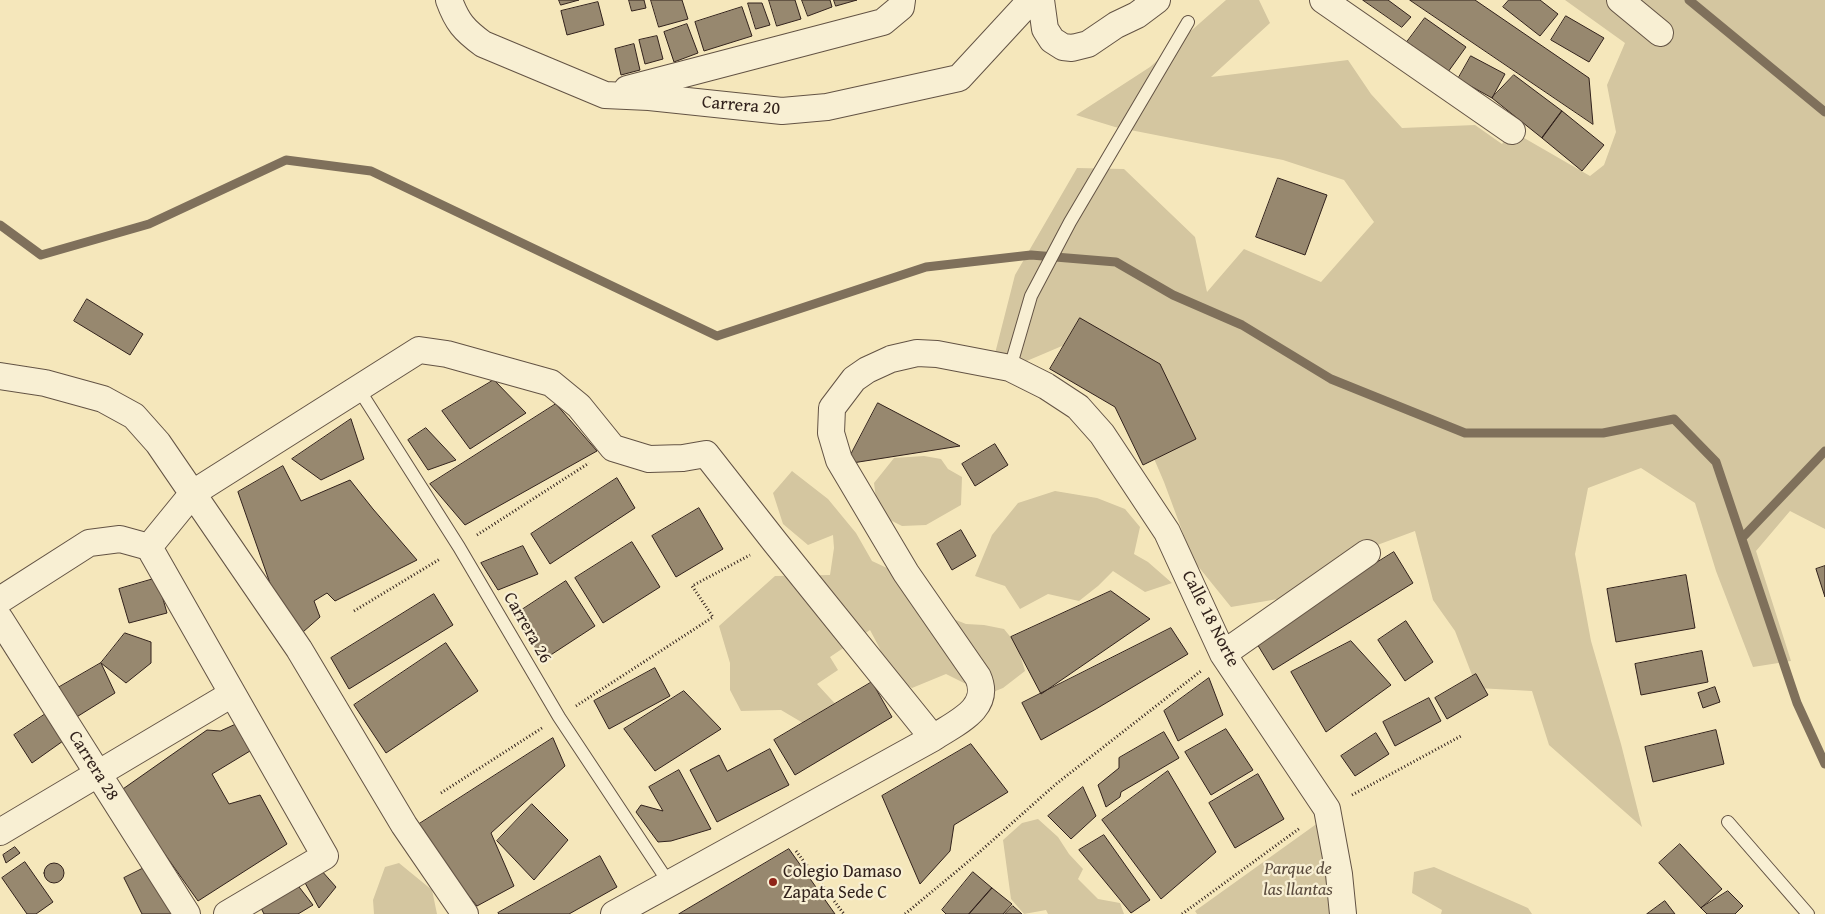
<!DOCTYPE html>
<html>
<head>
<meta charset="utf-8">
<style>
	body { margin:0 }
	canvas { display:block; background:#f5e7bb }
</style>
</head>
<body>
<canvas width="1825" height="914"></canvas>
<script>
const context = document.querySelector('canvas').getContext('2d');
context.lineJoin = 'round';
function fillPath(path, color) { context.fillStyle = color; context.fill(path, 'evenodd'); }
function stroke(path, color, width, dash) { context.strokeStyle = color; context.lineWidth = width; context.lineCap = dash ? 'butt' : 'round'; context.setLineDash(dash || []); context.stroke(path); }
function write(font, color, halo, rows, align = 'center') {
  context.font = font + ' "Gentium Book Plus",serif'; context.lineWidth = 4.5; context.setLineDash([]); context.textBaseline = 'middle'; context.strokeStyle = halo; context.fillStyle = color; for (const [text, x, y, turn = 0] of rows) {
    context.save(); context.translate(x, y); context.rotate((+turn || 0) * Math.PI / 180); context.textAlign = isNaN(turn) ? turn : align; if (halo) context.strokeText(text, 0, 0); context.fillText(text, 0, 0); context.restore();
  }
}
const green = new Path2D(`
	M1226 0H1259L1270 23 1211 77 1348 60 1371 94 1402 128 1475 125 1502 144 1512 131 1590 176 1604 165 1616 132 1607 85 1625 43 1565 0H1825V529L1790 511 1756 551 1791 661 1753 667 1716 571 1695 503 1641 468 1588 488 1575 554 1591 641 1621 744 1642 827 1549 745 1532 691 1477 688 1455 631 1433 600 1415 531 1345 557 1278 599 1231 607 1193 560 1164 482 1125 391 1062 346 989 377 1015 275 1077 168 1124 169 1195 237 1207 292 1244 249 1321 282 1374 222 1344 180 1283 160 1115 127 1076 115 1150 67Z
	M924 456 941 459 948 469 962 477 961 505 926 525 902 526 878 514 874 483 894 458Z
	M792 471 828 499 856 533 872 561 917 582 936 612 966 624 984 625 1004 629 1017 645 1025 671 1003 688 993 692 964 683 946 674 912 688 891 676 879 647 870 630 830 657 838 670 817 684 840 709 803 723 781 710 741 711 730 690V663L719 626 775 576 830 575 834 548 833 535 808 545 783 524 773 493Z
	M1055 491 1097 498 1125 509 1140 527 1134 554 1148 562 1172 583 1145 592 1113 571 1098 586 1079 601 1048 594 1020 609 1005 586 975 576 992 535 1018 503Z
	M1038 819 1058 837 1069 854 1083 869 1078 879 1098 899 1120 903 1124 914H1048L1046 910 1024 914 1011 899 1003 840 1022 823Z
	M1322 820 1341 914H1197L1195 911Z
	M399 863 432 890 437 914H374L373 900 385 867Z
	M1434 867 1528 908 1532 914H1441L1442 910 1412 893 1414 872Z`);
const stream = new Path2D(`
	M1689 0 1825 112
	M0 225 41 255 149 224 286 160 371 171 717 336 926 267 1031 255 1116 262 1173 295 1242 325 1331 379 1465 433H1603L1674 419 1716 462 1797 703 1825 764
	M1743 537 1825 451`);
const building = new Path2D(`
	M559 0H579L561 5Z
	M629 0H644L646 8 632 11Z
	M651 0H682L688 19 659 27Z
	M769 0H795L801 19 777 26Z
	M802 0H830L832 7 808 16Z
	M834 0H857L836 6Z
	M1363 0H1388L1411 17 1402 27Z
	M1410 0H1475L1589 78 1593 124Z
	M1509 0H1540L1558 14 1540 36 1503 7Z
	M598 2 604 25 567 35 561 11Z
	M748 3H762L770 25 756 29Z
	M742 7 752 36 704 51 695 22Z
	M1566 16 1604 38 1589 62 1551 40Z
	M1425 18 1466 47 1448 72 1407 42Z
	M687 24 698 53 674 62 664 32Z
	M657 36 663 59 645 64 639 40Z
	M634 44 640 70 621 75 615 49Z
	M1471 56 1505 74 1492 98 1458 79Z
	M1514 75 1562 111 1542 138 1492 98Z
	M1562 111 1604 145 1582 171 1542 138Z
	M1278 178 1327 195 1305 255 1256 237Z
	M87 299 143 334 130 355 74 321Z
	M1080 318 1160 364 1196 439 1143 465 1115 407 1050 369Z
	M494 380 526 413 470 449 442 411Z
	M878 403 960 446 846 464Z
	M556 404 597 451 465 525 430 484Z
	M351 419 364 459 321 480 292 459Z
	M426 428 456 460 428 470 408 440Z
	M995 444 1008 465 975 486 962 464Z
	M283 466 301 501 350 480 373 509 417 560 335 601 327 593 314 601 320 617 303 632 272 589 238 492Z
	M617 478 635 508 550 564 531 534Z
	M699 508 723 549 676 577 652 536Z
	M961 530 976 556 952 570 937 544Z
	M632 542 660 587 603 623 575 578Z
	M523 546 538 574 498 590 481 563Z
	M1394 552 1413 583 1273 670 1254 639Z
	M1825 566V597L1816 569Z
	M1686 575 1695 628 1616 642 1607 589Z
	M157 578 167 613 129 623 119 589Z
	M566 581 595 626 543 660 514 615Z
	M1111 591 1150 619 1041 694 1011 637Z
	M434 594 453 625 349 689 331 658Z
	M1406 621 1433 662 1405 681 1378 640Z
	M1171 628 1188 654 1096 709 1041 740 1022 703Z
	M125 633 151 642V663L126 683 101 663Z
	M1351 641 1391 685 1326 732 1291 672Z
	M446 643 478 691 386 753 354 705Z
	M1702 651 1708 682 1641 695 1635 664Z
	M101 663 115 693 75 718 56 689Z
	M655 668 670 696 609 729 594 701Z
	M1476 674 1488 695 1447 719 1435 698Z
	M1209 678 1223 715 1178 741 1164 711Z
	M872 682 892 717 795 775 774 740Z
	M1715 687 1720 702 1703 708 1698 693Z
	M684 691 721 729 655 771 624 729Z
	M1429 698 1441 721 1395 746 1383 722Z
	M47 713 63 741 32 763 14 735Z
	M239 723 255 748 212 774 229 804 260 795 287 844 198 901 120 791 207 730 220 731Z
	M1226 729 1253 770 1211 795 1185 752Z
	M1716 730 1724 764 1653 782 1645 747Z
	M1164 732 1179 758 1121 792 1120 797 1106 807 1098 785 1119 768V758Z
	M1376 733 1389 754 1355 776 1341 756Z
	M553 738 565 766 491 833 514 886 477 906 413 828Z
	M971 744 1008 792 954 825 950 851 920 884 882 796Z
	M770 749 789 785 717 822 690 770 719 755 727 771Z
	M679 770 711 829 671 841 658 842 636 812 641 805 663 811 649 787Z
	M1168 771 1216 852 1161 899 1102 820Z
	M1258 774 1284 819 1235 848 1209 803Z
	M1083 787 1096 816 1071 839 1048 816Z
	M532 804 568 840 534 880 497 841Z
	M1104 835 1150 900 1131 913 1079 850Z
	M1680 844 1722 889 1701 908 1659 863Z
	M15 847 20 853 6 863 3 855Z
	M789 849 835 914H679Z
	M600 856 617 887 569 914H499L498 913Z
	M25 862 53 902 36 914H27L2 878Z
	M44 873a10 10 0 1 1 20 0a10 10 0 1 1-20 0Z
	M148 866 173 914H142L124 878Z
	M321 870 336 887 319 908 304 881Z
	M973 872 992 888 969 914H946L942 910Z
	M296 883 313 905 298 914H264L260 906Z
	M992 888 1012 904 1003 914H969Z
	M1728 891 1743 906 1735 914H1707L1701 908Z
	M1665 901 1675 914H1647Z
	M1013 906 1022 914H1005Z`);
const path = new Path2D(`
	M477 535 589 463
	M354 611 440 559
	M576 706 713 617 692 586 750 555
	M441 793 542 728
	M1352 795 1461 736
	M796 851 844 914
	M905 914 975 856 1056 784 1201 671
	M1182 914 1300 828`);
const service = new Path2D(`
	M1010 368 1031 296 1070 222 1188 22
	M358 388 459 547 559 717 669 883
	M1728 822 1808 914`);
const minor = new Path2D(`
	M449 0C457 22 464 30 483 44L605 95 649 97 782 111 827 107 959 78 1031 0
	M1041 0 1045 29 1052 40 1063 47 1072 48 1088 44 1116 25 1137 15 1157 0
	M1323 0 1512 131
	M1620 0 1660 33
	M627 89 883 22 901 7 902 0
	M0 376 45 383 103 399 134 416 158 443 299 649 404 825 465 914
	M149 547 193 493 419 350 447 354 551 383 579 406 613 448 649 459 683 458 706 454 775 542 933 738
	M0 600 89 543 120 539 149 547 325 856 227 914
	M0 619 187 914
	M1223 654 1367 553
	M0 832 232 694
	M614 914 933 738C955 723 992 709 978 677L906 573 839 460 831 433 832 408 854 379 867 370 891 359 917 353 937 354 1010 368 1046 386 1078 407 1102 434 1167 532 1223 654 1327 809 1339 874 1343 914`);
const markers = [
	[773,882,5,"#8f2418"]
];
const streetNames = [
	["Carrera 20",741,106,5],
	["Calle 18 Norte",1210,619,63],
	["Carrera 26",527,628,60],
	["Carrera 28",93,766,58]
];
const parkNames = [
	["Parque de",1298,869],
	["las llantas",1298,890]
];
const poiNames = [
	["Colegio Damaso",783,872],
	["Zapata Sede C",783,893]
];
fillPath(green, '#d4c6a0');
stroke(stream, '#7f705b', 9);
fillPath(building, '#97886f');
stroke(building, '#32221c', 1);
stroke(service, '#635344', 14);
stroke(minor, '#635344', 28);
stroke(path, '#32221c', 3, [1, 2.5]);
stroke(service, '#f8efd3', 12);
stroke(minor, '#f8efd3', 26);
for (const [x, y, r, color] of markers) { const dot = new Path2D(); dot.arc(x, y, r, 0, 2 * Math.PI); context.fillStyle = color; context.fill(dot); stroke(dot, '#f8efd3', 2); }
write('18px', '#32221c', '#f8efd3', streetNames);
write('italic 18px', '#5a4b3d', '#f8efd3', parkNames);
write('18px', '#32221c', '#f8efd3', poiNames, 'left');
</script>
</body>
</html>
